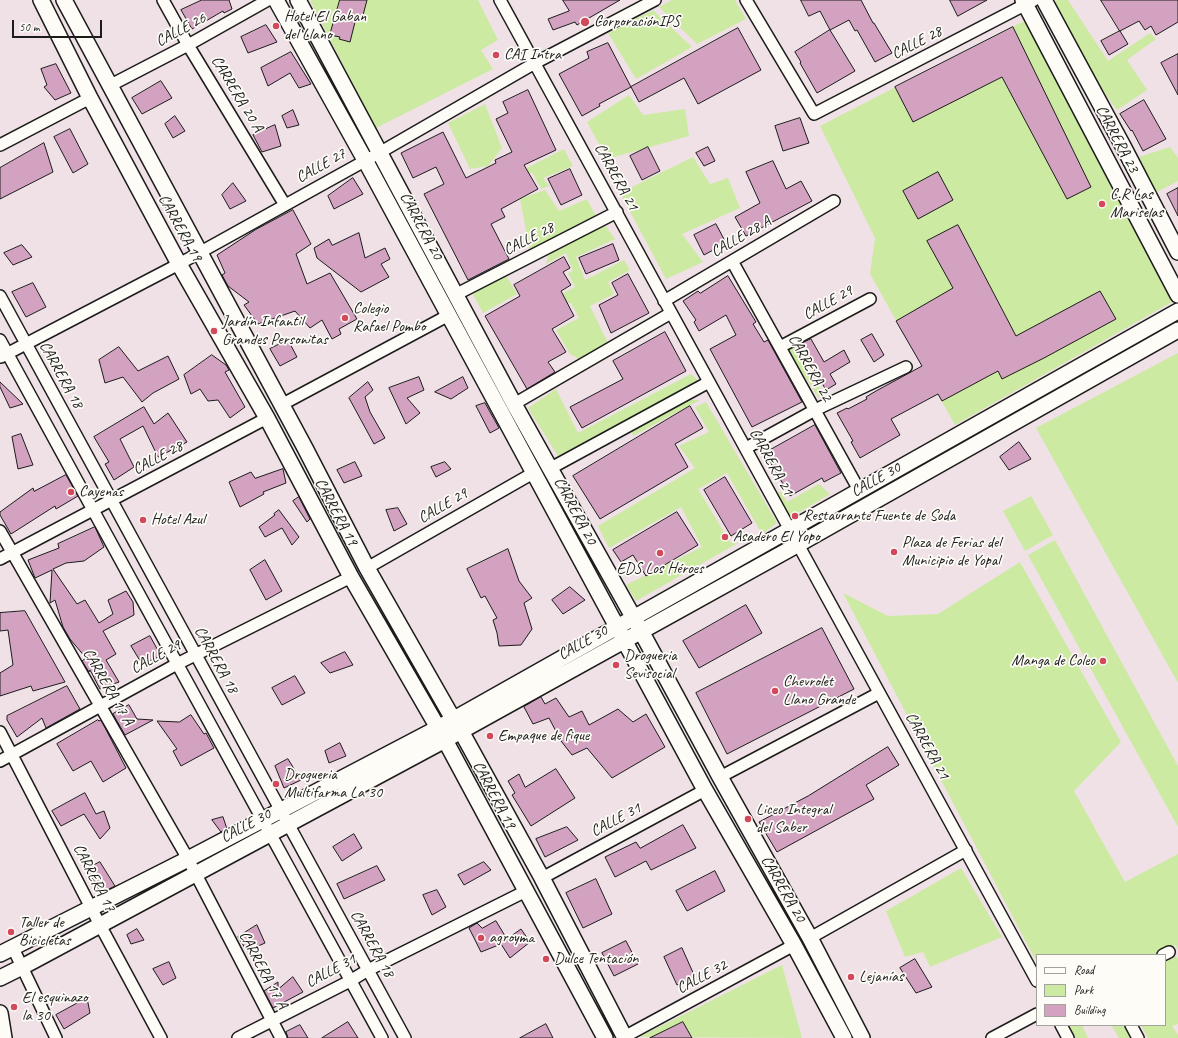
<!DOCTYPE html>
<html>
<head>
<meta charset="utf-8">
<style>
	body { margin:0 }
	#map { position:relative; width:1178px; height:1038px; overflow:hidden; background:#f0e1e7; font-family:Caveat,sans-serif }
	canvas { display:block }
	.legend { position:absolute; left:1036px; top:954px; width:130px; height:72px; box-sizing:border-box; background:#fdfcf7; border:1px solid #a3a29f; margin:0; padding:5px 7px; list-style:none; font-size:12px; color:#1c1c1c }
	.legend li { display:flex; align-items:center; gap:8px; height:20px }
	.legend b { width:20px; border:1px solid #a3a29f }
	.scale { position:absolute; left:12px; top:20px; width:90px; height:18px; box-sizing:border-box; border:2px solid #1c1c1c; border-top:0; padding-left:5px; font-size:12px; line-height:14px; white-space:nowrap; color:#1c1c1c; -webkit-text-stroke:3px #fdfcf7; paint-order:stroke }
</style>
</head>
<body>
<div id="map">
<canvas width="1178" height="1038"></canvas>
<ul class="legend">
<li><b style="height:5px;background:#fdfcf7"></b>Road</li>
<li><b style="height:11px;background:#cceaa1"></b>Park</li>
<li><b style="height:11px;background:#d3a2c1"></b>Building</li>
</ul>
<div class="scale">50 m</div>
</div>
<script>
const context = document.querySelector('canvas').getContext('2d');
context.lineJoin = 'round';
function fillPath(path, color) { context.fillStyle = color; context.fill(path, 'evenodd'); }
function stroke(path, color, width, dash) { context.strokeStyle = color; context.lineWidth = width; context.lineCap = dash ? 'butt' : 'round'; context.setLineDash(dash || []); context.stroke(path); }
function write(font, color, halo, rows, align = 'center') {
  context.font = font + ' Caveat,sans-serif'; context.lineWidth = 3.5; context.setLineDash([]); context.textBaseline = 'middle'; context.strokeStyle = halo; context.fillStyle = color; for (const [text, x, y, turn = 0] of rows) {
    context.save(); context.translate(x, y); context.rotate((+turn || 0) * Math.PI / 180); context.textAlign = isNaN(turn) ? turn : align; if (halo) context.strokeText(text, 0, 0); context.fillText(text, 0, 0); context.restore();
  }
}
const green = new Path2D(`
	M312 0H478L498 40 481 50 493 69 376 128 310 1Z
	M672 0H735L746 19 697 44 659 7Z
	M1058 0H1068L1108 61 1150 33 1156 39 1127 60 1147 90 1117 110 1084 65 1049 3Z
	M653 10 692 47 636 79 608 33Z
	M1026 20 1172 302 955 425 870 274 875 238 820 126Z
	M629 95 643 115 685 109 689 136 607 159 587 122Z
	M485 104 502 148 488 166 470 169 448 123Z
	M1170 147 1178 158V181L1155 193 1136 158Z
	M564 149 573 166 543 178 549 186 541 189 532 172 504 191 503 180Z
	M693 157 710 184 728 178 740 208 682 234 703 262 666 279 620 193Z
	M545 190 559 211 587 199 598 220 530 251 520 199Z
	M602 221 615 239 576 257 585 280 624 260 630 270 608 282 614 294 590 306 609 345 581 360 570 354 556 330 579 318 571 303H568L550 314 543 304 575 287 568 273 573 271 566 253 546 264 550 249Z
	M505 274 517 294 483 313 472 293Z
	M795 343 824 395 819 398 785 347Z
	M1178 353V683L1036 428Z
	M691 374 700 382 558 456 528 408 556 389 578 433Z
	M685 400H700L633 436 631 428Z
	M706 402 777 523 762 534 727 473 698 489 730 542 738 543 636 601 626 585 702 547 681 507 609 548 598 526 695 468 679 446 709 432 695 407Z
	M819 484 830 494 788 519 775 496 781 491 787 502Z
	M1031 496 1053 535 1025 551 1003 511Z
	M1055 540 1178 766V827L1028 555Z
	M1020 562 1121 742 1074 791 1125 882 1178 854V950L1175 945 1153 955H1037V963L843 593 888 616 938 614Z
	M961 868 1002 937 930 967 923 952 905 957 886 911Z
	M1173 951 1178 959V1024L1172 1026 1178 1035V1038H1148L1141 1025H1165V955Z
	M782 965 802 1038 639 1037Z
	M1068 1025H1082L1088 1038H1075Z
	M1111 1025H1126L1133 1038H1119Z`);
const building = new Path2D(`
	M202 0H229L232 9 224 13 223 11 192 29 181 10Z
	M340 0H367L362 19 356 18 350 42 339 39 340 37 330 35Z
	M563 0H620L577 25 575 22 553 30 548 19 569 11Z
	M801 0H861L873 23H874L892 53 875 62 857 30 855 31 849 20 830 30 820 11 809 16Z
	M950 0H987L958 16Z
	M1101 0H1178V22L1156 35 1151 26 1145 30 1139 21 1120 31Z
	M266 25 277 42 248 53 241 37Z
	M1013 27 1091 187 1067 199 1002 77 913 122 895 87Z
	M738 28 761 70 698 104 684 78 639 102 631 87Z
	M830 30 855 71 817 93 800 63 801 62 795 52Z
	M1120 31 1128 44 1109 55 1101 41Z
	M608 43 631 87 599 104 600 106 582 116 559 74 589 58 587 52Z
	M291 52 311 84 299 88 290 73 268 86 261 68Z
	M1178 54V95L1161 63Z
	M56 64 71 93 55 100 44 87 47 85 41 69Z
	M161 81 172 98 142 114 132 98Z
	M528 90 556 150 524 165 538 189 501 209 505 217 491 224 509 259 468 280 424 194 444 184 436 167 413 178 401 153 443 132 466 178 496 163 495 160 512 152 496 119 508 113 503 102Z
	M1144 100 1166 139 1143 151 1132 130 1131 131 1120 114Z
	M293 110 299 125 287 128 282 116Z
	M175 116 185 131 173 138 165 124Z
	M800 118 809 143 783 151 775 126Z
	M275 125 281 146 262 152 253 135Z
	M70 129 88 164 73 173 54 137Z
	M44 143 53 172 0 199V168Z
	M648 147 660 171 642 180 630 156Z
	M708 147 715 161 704 166 696 153Z
	M773 161 786 189 801 181 812 201 746 236 735 217 760 203 746 172Z
	M570 169 582 195 561 205 548 179Z
	M938 172 953 200 918 219 903 191Z
	M353 178 363 194 334 209 328 196Z
	M233 183 246 201 230 209 222 195Z
	M1178 188V216L1167 194Z
	M293 210 311 244 296 254 307 284 330 273 357 319 339 329 341 334 332 339 322 320 310 328 295 311 258 324 244 305 249 302 228 286 222 275 225 273 217 255 255 230Z
	M716 224 726 243 704 255 694 235Z
	M958 225 1016 336 1100 291 1116 319 1044 358 1002 379 998 371 942 401 938 394 891 419 900 435 860 458 851 442 853 441 837 413 847 408 848 409 867 399 866 397 876 391 922 366 896 321 953 288 927 241Z
	M359 233 365 258 385 248 390 259 381 264 389 277 361 292 317 258 314 248 329 239 332 245Z
	M613 244 619 260 586 274 579 258Z
	M22 245 32 257 13 265 4 253Z
	M564 257 570 268 563 272 571 285 561 291 574 316 552 329 566 352 548 362 555 372 527 389 485 316 520 296 514 285Z
	M628 274 649 313 611 333 599 305 618 295 612 283Z
	M728 276 756 322 753 324 764 342 768 340 802 402 752 427 710 349 736 335 726 315 699 331 694 322 696 320 683 301 698 291 700 293Z
	M33 283 46 307 26 317 12 292Z
	M665 332 686 371 582 428 570 407 623 379 613 361Z
	M872 334 884 355 874 362 861 340Z
	M811 339 824 362 844 350 850 362 830 374 836 384 826 390 799 345Z
	M288 340 297 357 280 366 270 349Z
	M119 347 138 371 168 356 179 379 153 393 142 402 123 377 105 383 99 360Z
	M212 355 226 365 229 370 225 372 245 407 230 418 218 400 208 401 200 389 191 394 184 375Z
	M419 377 424 390 407 398 420 413 406 424 389 388Z
	M463 377 468 388 451 399 435 392Z
	M0 382 23 404 10 408 0 387Z
	M368 382 373 390 365 397 370 412 385 438 374 444 349 398Z
	M485 403 499 428 490 433 476 406Z
	M690 406 703 428 675 444 688 467 600 519 573 476Z
	M144 407 154 424 168 413 187 442 158 457 143 426 120 439 134 467 114 480 105 464 109 462 94 437Z
	M815 425 841 473 824 482 822 478 790 496 765 453Z
	M21 434 33 465 18 469 12 437Z
	M1019 442 1031 459 1009 470 1000 457Z
	M355 462 362 476 344 483 337 470Z
	M445 462 451 469 436 477 431 467Z
	M283 469 286 483 263 492 264 494 240 507 229 482 251 472 255 478Z
	M66 475 78 496 56 509 55 506 11 534 0 515V512L33 488 34 491Z
	M725 477 752 523 731 536 704 490Z
	M299 497 310 519 307 522 293 501Z
	M398 508 407 524 394 531 386 510Z
	M279 510 299 537 292 545 282 528 265 537 259 527 275 515 274 514Z
	M677 512 698 545 646 576 633 555 621 562 613 550Z
	M95 527 104 547 84 561 66 563 53 569 77 604 85 600 99 623 113 614 108 600 126 591 133 602 134 615 103 631 116 654 106 660 119 682 100 689 90 670 89 672 82 661 86 658 70 639 63 627 55 600 50 603 52 570 35 578 28 560 59 548 58 544Z
	M508 549 519 581 532 598 524 603 532 629 521 645 499 646 497 633 493 620 497 618 485 596 481 598 467 569Z
	M265 560 282 591 266 600 250 570Z
	M570 587 585 600 563 614 552 600Z
	M746 605 762 633 699 668 683 641Z
	M25 611 65 682 33 691 31 686 0 696V673L13 665 8 630 0 631V613Z
	M822 628 854 689 727 754 696 693Z
	M150 636 161 656 142 664 131 646Z
	M345 652 353 665 330 673 321 663Z
	M295 676 305 693 282 705 272 688Z
	M67 686 80 709 46 728 42 718 17 737 7 720V716Z
	M541 697 545 704 556 698 569 717 582 711 589 725 618 709 633 722 646 714 665 747 612 778 587 748 572 755 561 741 549 718 533 724 524 707Z
	M129 705 137 719 153 720 125 735 113 714Z
	M191 715 204 734 206 733 214 748 181 766 173 751 177 749 157 721 179 722Z
	M98 720 99 721 101 720 126 768 103 782 91 761 73 771 57 744Z
	M340 743 346 756 329 763 325 751Z
	M888 747 899 765 866 785 874 799 777 852 759 822 808 796Z
	M288 759 301 780 284 788 275 766Z
	M556 769 575 798 531 826 512 795 515 793 508 781 519 774 525 787Z
	M85 793 96 814 104 811 110 828 100 839 84 814 61 826 52 811Z
	M223 817 227 829 221 832 212 820Z
	M683 825 696 848 651 870 646 861 615 877 605 857 636 842 640 848Z
	M567 827 578 840 545 857 536 839Z
	M354 834 362 848 342 861 333 847Z
	M100 862 115 886 101 893 87 869Z
	M484 862 491 870 464 885 458 875Z
	M377 866 385 880 344 899 337 884Z
	M715 871 725 891 687 911 676 891Z
	M596 879 612 914 583 928 566 893Z
	M437 890 446 907 432 915 423 895Z
	M496 921 507 939 521 929 530 942 510 958 501 944 481 952 469 928 477 923 482 928Z
	M257 925 265 943 247 951 238 937Z
	M137 929 144 940 131 944 127 935Z
	M626 941 638 964 614 976 602 953Z
	M682 948 695 977 677 985 664 957Z
	M915 959 932 987 916 993 900 968Z
	M169 962 176 978 163 985 153 969Z
	M293 977 303 992 273 1008 264 991 278 982V989Z
	M87 998 90 1013 64 1029 56 1015Z
	M348 1022 358 1038H322Z
	M683 1022 692 1038H650Z
	M546 1024 553 1038H520Z
	M300 1025 308 1038H288L286 1032Z`);
const street = new Path2D(`
	M163 0 188 45 285 205
	M500 0 1037 981
	M746 0 814 114 1034 0
	M109 86 188 45 268 0
	M0 145 90 98
	M732 261 859 490
	M455 295 617 212
	M0 296 405 1038
	M664 301 834 201
	M0 340 382 1038
	M780 347 870 299
	M1 357 179 264 379 153 535 63 655 0
	M514 404 671 313
	M281 405 449 315
	M746 448 815 410 906 367
	M551 468 709 382
	M0 531 188 859 281 1038
	M0 559 267 418
	M367 568 535 472
	M0 732 100 925 161 1038
	M0 761 177 664 351 577
	M720 777 879 693
	M542 878 705 790
	M810 938 966 850
	M13 948 56 1038
	M1163 955 1169 952
	M1061 1025 1068 1038
	M1131 1025 1138 1038
	M624 1037 794 945
	M238 1038 350 981 368 970 526 891
	M992 1038 1037 1014`);
const secondary = new Path2D(`
	M41 0 90 98 179 264 267 418 351 577 445 740 605 1038
	M64 0 305 448 367 568 453 719 461 731 542 878 625 1038
	M276 0 365 160 705 790 794 945 844 1038
	M298 0 514 404 641 631 720 777 810 938 862 1038
	M1023 0 1178 295
	M1044 0 1123 146 1178 252
	M0 954 188 859 438 728 1178 311
	M0 978 22 967 445 740 799 544 1178 330
	M0 1013 4 1038`);
const markers = [
	[585,22,5,"#d1495b"],
	[276,26,4,"#d1495b"],
	[496,55,4,"#d1495b"],
	[1102,204,4,"#d1495b"],
	[345,318,4,"#d1495b"],
	[214,331,4,"#d1495b"],
	[71,492,4,"#d1495b"],
	[795,516,4,"#d1495b"],
	[143,520,4,"#d1495b"],
	[725,537,4,"#d1495b"],
	[894,552,4,"#d1495b"],
	[660,553,4,"#d1495b"],
	[1103,661,4,"#d1495b"],
	[616,665,4,"#d1495b"],
	[775,691,4,"#d1495b"],
	[490,736,4,"#d1495b"],
	[276,784,4,"#d1495b"],
	[748,819,4,"#d1495b"],
	[11,932,4,"#d1495b"],
	[481,938,4,"#d1495b"],
	[546,959,4,"#d1495b"],
	[851,977,4,"#d1495b"],
	[14,1007,4,"#d1495b"]
];
const poiNames = [
	["Hotel El Gaban",284,17],
	["del Llano",284,35],
	["CorporaciónIPS",594,22],
	["CAI Intra",504,55],
	["C.R Las",1110,195],
	["Mariselas",1110,213],
	["Colegio",353,309],
	["Rafael Pombo",353,327],
	["Jardín Infantil",222,322],
	["Grandes Personitas",222,340],
	["Cayenas",79,492],
	["Restaurante Fuente de Soda",803,516],
	["Hotel Azul",151,520],
	["Asadero El Yopo",733,537],
	["Plaza de Ferias del",902,543],
	["Municipio de Yopal",902,561],
	["EDS Los Héroes",660,569,"center"],
	["Drogueria",624,656],
	["Sevisocial",624,674],
	["Manga de Coleo",1095,661,"right"],
	["Chevrolet",783,682],
	["Llano Grande",783,700],
	["Empaque de fique",498,736],
	["Drogueria",284,775],
	["Multifarma La 30",284,793],
	["Liceo Integral",756,810],
	["del Saber",756,828],
	["Taller de",19,923],
	["Bicicletas",19,941],
	["agroyma",489,938],
	["Dulce Tentación",554,959],
	["Lejanías",859,977],
	["El esquinazo",22,998],
	["la 30",22,1016]
];
const streetNames = [
	["CALLE 26",181,30,-28],
	["CALLE 28",917,43,-27],
	["CARRERA 20 A",237,94,59],
	["CARRERA 23",1117,139,62],
	["CALLE 27",321,166,-29],
	["CARRERA 21",616,177,61],
	["CARRERA 20",421,226,62],
	["CARRERA 19",180,228,61],
	["CALLE 28 A",741,237,-30],
	["CALLE 28",529,239,-27],
	["CALLE 29",828,303,-29],
	["CARRERA 22",810,368,61],
	["CARRERA 18",61,375,61],
	["CALLE 28",158,458,-28],
	["CARRERA 21",771,462,61],
	["CALLE 30",876,480,-29],
	["CALLE 29",443,506,-30],
	["CARRERA 20",575,511,62],
	["CARRERA 19",336,512,62],
	["CALLE 30",583,643,-29],
	["CALLE 29",156,657,-28],
	["CARRERA 18",216,660,61],
	["CARRERA 17 A",108,687,60],
	["CARRERA 21",927,746,61],
	["CARRERA 19",494,795,62],
	["CALLE 31",616,820,-28],
	["CALLE 30",246,826,-28],
	["CARRERA 17",94,878,63],
	["CARRERA 20",783,889,60],
	["CARRERA 18",372,944,61],
	["CARRERA 17 A",263,970,62],
	["CALLE 31",331,971,-28],
	["CALLE 32",702,977,-28]
];
fillPath(green, '#cceaa1');
fillPath(building, '#d3a2c1');
stroke(building, '#1c1c1c', 1);
stroke(street, '#1c1c1c', 14);
stroke(secondary, '#1c1c1c', 18);
stroke(street, '#fdfcf7', 11);
stroke(secondary, '#fdfcf7', 15);
for (const [x, y, r, color] of markers) { const dot = new Path2D(); dot.arc(x, y, r, 0, 2 * Math.PI); context.fillStyle = color; context.fill(dot); stroke(dot, '#fdfcf7', 1.5); }
write('16px', '#1c1c1c', '#fdfcf7', poiNames, 'left');
write('16px', '#1c1c1c', '#fdfcf7', streetNames);
</script>
</body>
</html>
